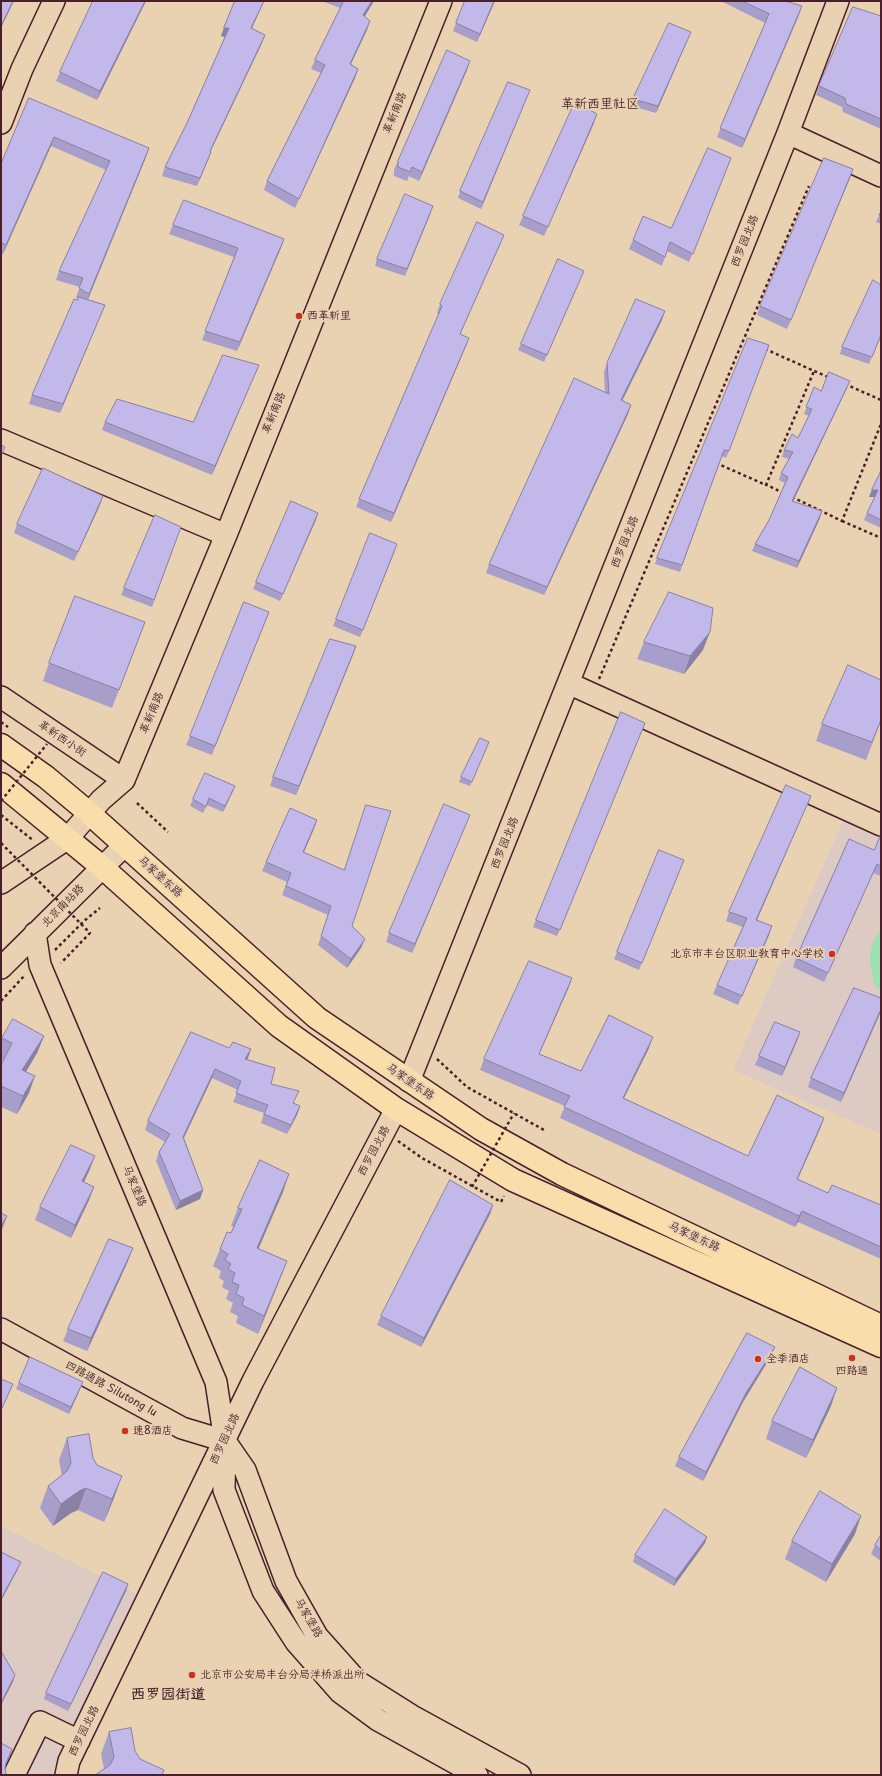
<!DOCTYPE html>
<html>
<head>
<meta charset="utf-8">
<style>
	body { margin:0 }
	#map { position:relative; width:882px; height:1776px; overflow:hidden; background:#e8d2b2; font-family:"Playpen Sans",sans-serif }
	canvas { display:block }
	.frame { position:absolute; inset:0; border:2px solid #4a1f2b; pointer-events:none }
</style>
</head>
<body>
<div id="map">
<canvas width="882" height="1776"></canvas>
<div class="frame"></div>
</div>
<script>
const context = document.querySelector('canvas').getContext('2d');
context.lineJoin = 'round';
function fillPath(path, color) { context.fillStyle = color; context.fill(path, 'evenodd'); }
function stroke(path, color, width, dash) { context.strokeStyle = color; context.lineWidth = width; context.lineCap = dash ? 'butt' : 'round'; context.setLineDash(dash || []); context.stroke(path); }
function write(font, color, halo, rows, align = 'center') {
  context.font = font + ' "Playpen Sans","LXGW WenKai TC",sans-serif'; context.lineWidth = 4; context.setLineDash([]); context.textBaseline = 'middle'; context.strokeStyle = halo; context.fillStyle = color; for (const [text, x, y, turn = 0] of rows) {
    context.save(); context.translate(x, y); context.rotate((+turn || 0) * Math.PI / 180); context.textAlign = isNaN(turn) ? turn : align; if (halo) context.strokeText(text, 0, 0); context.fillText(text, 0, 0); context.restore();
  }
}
const built = new Path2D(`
	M843 821 881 839V1134L733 1070Z
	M1 1526 136 1594 52 1775H1Z`);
const green = new Path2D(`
	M881 930V990L875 987C870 963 865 951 881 930Z`);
const path = new Path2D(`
	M765 349 830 378
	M845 384 881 400
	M716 463 766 485 814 371
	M765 484 783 493
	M792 497 842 521 881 424
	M842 521 881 538
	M599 679 809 186
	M1 722 8 727
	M137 803 168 832
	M1 815 34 841
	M55 950 84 921 100 908
	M1 1001 25 975
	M437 1059 467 1087 544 1130
	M398 1141 422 1158 501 1202 504 1196`);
const minor = new Path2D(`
	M1 123 22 69 54 1
	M788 133 881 176
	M1 440 226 535
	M568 683 881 825
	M1 697 124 780
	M1 883 68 838 101 800 124 780 226 535 441 1
	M35 933 40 965 216 1382 225 1441 224 1490 263 1591 296 1642 340 1692 378 1720 477 1775
	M1 968 125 845
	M409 1081 788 133 838 1
	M1 1329 182 1428 225 1441
	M225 1441 245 1470 286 1581 317 1636 358 1682 412 1716 520 1775
	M14 1775 40 1722 79 1741
	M66 1775 69 1761 253 1381 396 1109`);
const major = new Path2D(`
	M1 745 46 777 89 813 317 1018 481 1129 562 1174 881 1326
	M1 784 102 867 279 1026 396 1109 513 1180 881 1346`);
const pathBridge = new Path2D(`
	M1 801 47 744
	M1 843 90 933 61 963
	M472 1187 514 1113`);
const wall = new Path2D(`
	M146 1 97 100 56 81 60 72Z
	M235 1H264L252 28 265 35 262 43 210 151 211 152 208 160 197 186 162 176 165 167 187 123 225 37 221 36Z
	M322 1H374L365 16 367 30 351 64 358 69 355 78 295 208 264 190 267 181 321 73 311 69 315 60 340 8Z
	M465 1H495L477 42 453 31Z
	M721 1H785L799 15 742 148 717 137 765 23Z
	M881 16V129L843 112 842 107 816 95 819 86Z
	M688 39 656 113 631 106 633 99Z
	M467 70 419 181 409 176 407 181 394 176V170L398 161Z
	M530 90 481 209 458 198 460 191Z
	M29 98 146 157 88 300 105 305 60 413 29 404 32 395 78 299 76 297 80 287 56 280 59 271 106 170 51 146 3 254 1 253V164Z
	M594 123 544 236 519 225 523 216Z
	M731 158 689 262 667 251 662 266 629 249 633 240 671 228Z
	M850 178 787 329 757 315 760 306Z
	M881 212V224L876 222Z
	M431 213 405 276 375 266 377 259Z
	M173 225 284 239 237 351 202 340 234 257 169 234Z
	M501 243 460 334 466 346 391 522 356 507 439 314 437 313 440 304Z
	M581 278 544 362 518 350 521 344Z
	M662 320 622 401 631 405 628 414 544 595 486 573 489 564 605 393 604 372 607 363Z
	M881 336 869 364 840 354 842 347Z
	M769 345 726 458 722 456 680 572 655 564 657 558Z
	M259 365 255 374 212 475 102 430 105 422H193Z
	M814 387 821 391 847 388 793 501 820 518 797 568 752 551 755 544 769 520 785 483 779 480 781 473 789 459 782 457 784 450 798 438 809 416 804 414Z
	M881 471V528L864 520 867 513 875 497H869Z
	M100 505 74 561 14 533 17 524Z
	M318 513 280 601 253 589 256 582Z
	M181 527 152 607 121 595 124 588Z
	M395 551 360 637 333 626 336 619Z
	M269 612 212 755 186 745 190 736Z
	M145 622 112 708 43 681 49 663Z
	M644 642 703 650 684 674 637 659Z
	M356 646 296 795 270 786 273 777Z
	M881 721 866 760 816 741 822 724Z
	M645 723 557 936 533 927 536 920Z
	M487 747 470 786 459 782 461 777Z
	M235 786 232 793 223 812 207 805 203 813 190 806 193 799Z
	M811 796 807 805 757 920 772 926 769 935 738 1005 713 994 717 985 743 927 726 921 729 912Z
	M317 820 304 852 352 926 361 948 347 968 318 945 328 915 282 895 287 882 262 871 266 862Z
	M466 824 412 953 386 942 389 933Z
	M881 834V876L873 873 824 982 793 967 796 958 874 850Z
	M684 860 639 970 614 959 617 952Z
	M572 978 568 989 539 1054 581 1071 649 1048 624 1098 748 1156 824 1118 820 1129 798 1179 828 1193 881 1205V1259L798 1222 795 1227 560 1118 565 1106 480 1070 484 1059Z
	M881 998V1011L841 1102 808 1087 811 1078Z
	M800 1032 782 1076 755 1065 759 1056Z
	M44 1036 37 1053 26 1072 29 1093 17 1114 1 1107V1065L4 1060 1 1059V1042L2 1038Z
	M229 1048 251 1049 247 1060 271 1084 294 1103 300 1106 297 1115 287 1134 261 1123 264 1113 233 1102 238 1090 212 1078 184 1138 203 1190 200 1199 176 1210 156 1161 159 1152 165 1142 145 1130 148 1121Z
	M90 1169 84 1182 94 1187 89 1200 71 1238 35 1220 40 1207Z
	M283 1192 258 1249 287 1261 280 1279 258 1334 236 1323 238 1316 230 1312 233 1303 226 1299 229 1291 222 1287 224 1281 219 1278 221 1271 213 1266 220 1249 231 1233 234 1227 231 1226 238 1208Z
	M493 1205 490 1214 421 1347 377 1325 381 1316Z
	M128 1261 87 1351 63 1341 68 1329Z
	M775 1347 771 1356 743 1402 703 1481 675 1466 679 1457Z
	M83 1382 80 1389 69 1414 16 1389 19 1383Z
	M831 1406 806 1458 766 1439 772 1421Z
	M67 1438 93 1458 114 1498 104 1522 78 1510 71 1513 53 1526 40 1508 48 1486 62 1476 59 1460Z
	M855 1534 826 1582 785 1559 792 1541Z
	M881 1535V1561L871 1554 875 1545Z
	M707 1537 705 1543 674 1586 633 1562 635 1555Z
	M128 1584 126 1591 68 1711 44 1699 46 1693Z
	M109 1732 135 1751 140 1759 164 1770 162 1775H95L104 1769 101 1754Z`);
const shadedWall = new Path2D(`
	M13 1H14L13 3 1 28V26Z
	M145 1H146L97 100 100 91Z
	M264 1 248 37 251 28Z
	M372 1H374L360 24 363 15Z
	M494 1H495L477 42 480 34Z
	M802 6 799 15 742 148 745 139Z
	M370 21 367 30 347 72 350 64Z
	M224 28H229L226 37 221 36Z
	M691 32 688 39 656 113 658 106Z
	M265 35 262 43 207 159 210 151Z
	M470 61 467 70 419 181 422 172Z
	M358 69 355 78 295 208 299 199Z
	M530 90 527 97 481 209 483 202Z
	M597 114 594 123 544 236 548 227Z
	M54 137 51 146 3 254 6 245Z
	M149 148 146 157 86 303 89 294Z
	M211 152 208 160 197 186 200 178Z
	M853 169 850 178 787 329 791 320Z
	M284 239 281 248 237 351 240 342Z
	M105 305 101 314 60 413 63 404Z
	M665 311 662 320 618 409 621 400Z
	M469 338 466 346 391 522 394 513Z
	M259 365 255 374 212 475 215 466Z
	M850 381 847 388 790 508 792 501Z
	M631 405 628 414 544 595 547 587Z
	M872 490H878L876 497H869Z
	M103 496 100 505 74 561 78 552Z
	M822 511 820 518 797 568 799 561Z
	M318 513 316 520 280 601 283 594Z
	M710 632 703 650 684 674 690 656Z
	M356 646 353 655 296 795 299 786Z
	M235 786 232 793 223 812 225 806Z
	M811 796 807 805 753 929 756 920Z
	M470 815 466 824 412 953 415 944Z
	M317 820 314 829 300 861 303 852Z
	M772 926 769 935 738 1005 742 996Z
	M365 939 361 948 347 968 351 959Z
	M572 978 568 989 535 1064 539 1054Z
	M881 1009V1011L841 1102 844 1093Z
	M800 1032 797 1041 782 1076 785 1067Z
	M44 1036 37 1053 16 1088 22 1070Z
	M653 1037 649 1048 619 1108 623 1098Z
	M251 1049 248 1058 242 1068 245 1059Z
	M215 1069 212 1078 180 1146 183 1137Z
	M35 1076 29 1093 17 1114 23 1096Z
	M300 1106 297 1115 287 1134 291 1125Z
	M824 1118 820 1129 793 1189 797 1179Z
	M95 1156 90 1169 78 1194 82 1181Z
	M289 1174 283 1192 251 1266 257 1248Z
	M94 1187 89 1200 71 1238 75 1225Z
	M203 1190 200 1199 176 1210 180 1201Z
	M493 1205 490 1214 421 1347 424 1338Z
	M802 1211 798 1222 795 1227 799 1216Z
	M7 1216 1 1232V1226Z
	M133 1248 128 1261 87 1351 91 1338Z
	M287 1261 280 1279 258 1334 264 1316Z
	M775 1347 771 1356 743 1402 703 1481 706 1472 746 1393Z
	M83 1382 80 1389 69 1414 71 1407Z
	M13 1384 10 1391 1 1411V1410Z
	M837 1388 831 1406 806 1458 813 1440Z
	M122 1476 114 1498 104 1522 112 1499Z
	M86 1488 78 1510 71 1513 53 1526 61 1504 79 1491Z
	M861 1516 855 1534 826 1582 832 1564Z
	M707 1537 705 1543 674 1586 676 1579Z
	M21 1562 18 1569 1 1601V1599Z
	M128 1584 126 1591 68 1711 71 1704Z
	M15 1675 13 1682 1 1705V1703Z
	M12 1749 10 1756 3 1770Z`);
const building = new Path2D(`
	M1 1H13L1 26Z
	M93 1H145L100 91 60 72Z
	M235 1H264L251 28 265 35 210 151 211 152 200 178 165 167 187 123 229 28H224Z
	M344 1H372L363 15 370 21 350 64 358 69 299 199 267 181 325 65 315 60Z
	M465 1H494L480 34 456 23Z
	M742 1H785L802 6 745 139 720 128 769 14Z
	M853 7 872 13 881 16V119L846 104 845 98 819 86Z
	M669 23 691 32 658 106 633 99Z
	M447 50 470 61 422 172 412 167 410 172 398 167V161Z
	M508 82 530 90 483 202 460 191Z
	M29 98 149 148 89 294 79 288 83 278 59 271 110 161 54 137 6 245 1 242V164Z
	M575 102 597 114 548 227 523 216Z
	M708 148 731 158 693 254 670 242 665 257 633 240 643 216 671 228Z
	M824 158 853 169 791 320 760 306Z
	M405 194 433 206 407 269 377 259Z
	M184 200 284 239 240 342 205 331 238 248 173 225Z
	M881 212V216L879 215Z
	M477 222 504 235 460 334 469 338 394 513 359 499 442 306 440 304Z
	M558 259 584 271 547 355 521 344Z
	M873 280 881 285V335L872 357 842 347Z
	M79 297 105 305 63 404 32 395 74 299 77 300Z
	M636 299 665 311 621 400 631 405 547 587 489 564 574 378 609 394 607 363Z
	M748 338 769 345 729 451 724 450 682 565 657 558Z
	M223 355 259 365 215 466 105 422 117 399 193 422Z
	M829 372 850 381 792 501 822 511 799 561 755 544 769 520 788 477 781 473 793 452 784 450 792 434 798 438 812 409 806 407 814 387 821 391Z
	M1 445 5 447 1 456Z
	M43 468 103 496 78 552 17 524Z
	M881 471V520L867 513 878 490H872Z
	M291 501 318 513 283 594 256 582Z
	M155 515 181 527 154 600 124 588Z
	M370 533 397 544 363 630 336 619Z
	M669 592 713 608 710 632 690 656 644 642Z
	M75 596 145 622 119 690 49 663Z
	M244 602 269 612 215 746 190 736Z
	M330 639 356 646 299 786 273 777Z
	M848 665 881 680V720L872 742 822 724Z
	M621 712 645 723 560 930 536 920Z
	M480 738 489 742 472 782 461 777Z
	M205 773 235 786 225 806 209 798 206 807 193 799Z
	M786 785 811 796 756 920 772 926 742 996 717 985 747 918 729 912Z
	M444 804 470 815 415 944 389 933Z
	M366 805 391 811 352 926 365 939 351 959 321 936 331 906 286 886 291 873 266 862 290 808 317 820 303 852 344 870Z
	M881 834V866L877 864 828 973 796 958 849 839 874 850Z
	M659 850 684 860 642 963 617 952Z
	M529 961 572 978 539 1054 581 1071 609 1015 653 1037 623 1098 748 1156 777 1095 824 1118 797 1179 828 1193 832 1185 881 1205V1247L802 1211 799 1216 564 1107 570 1096 484 1059Z
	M854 988 881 998V1009L844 1093 811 1078Z
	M13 1019 44 1036 22 1070 35 1076 23 1096 1 1086V1065L12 1043 2 1038Z
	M775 1022 800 1032 785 1067 759 1056Z
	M191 1032 229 1048 233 1042 251 1049 245 1059 275 1068 271 1084 299 1091 293 1103 300 1106 291 1125 264 1114 268 1105 236 1093 241 1081 215 1069 183 1137 203 1190 180 1201 159 1152 170 1134 148 1121Z
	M71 1145 95 1156 82 1181 94 1187 75 1225 40 1207Z
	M260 1160 289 1174 257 1248 287 1261 264 1316 242 1305 244 1298 236 1294 239 1285 232 1282 235 1273 228 1269 231 1264 225 1260 228 1254 220 1249 227 1232 231 1233 242 1209 238 1208Z
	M450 1180 493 1205 424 1338 381 1316Z
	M1 1213 7 1216 1 1226Z
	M109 1239 133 1248 91 1338 68 1329Z
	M747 1333 775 1347 746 1393 706 1472 679 1457Z
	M30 1357 83 1382 71 1407 19 1383Z
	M800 1367 837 1388 813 1440 772 1421Z
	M1 1379 13 1384 1 1410Z
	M89 1434 93 1458 97 1465 122 1476 112 1499 86 1488 79 1491 61 1504 48 1486 67 1471 71 1463 67 1438Z
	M820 1491 861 1516 832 1564 792 1541Z
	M665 1509 707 1537 676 1579 635 1555Z
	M881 1535V1550L875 1545Z
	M1 1552 21 1562 1 1599Z
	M103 1572 128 1584 71 1704 46 1693Z
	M1 1651 15 1675 1 1703Z
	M131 1728 135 1751 140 1759 164 1770 162 1775H95L110 1765 114 1757 109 1732Z
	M1 1743 12 1749 6 1763 5 1768 6 1774V1775H1Z`);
const markers = [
	[299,316,4,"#c8321e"],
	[832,954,4,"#c8321e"],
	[852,1358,4,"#c8321e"],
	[758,1359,4,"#c8321e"],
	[125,1431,4,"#c8321e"],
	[192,1675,4,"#c8321e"]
];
const streetNames = [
	["革新南路",395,113,-68],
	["西罗园北路",745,241,-68],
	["革新南路",274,413,-68],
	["西罗园北路",625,542,-68],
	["革新南路",152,713,-67],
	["革新西小街",62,739,34],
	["西罗园北路",505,843,-68],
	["马家堡东路",160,877,42],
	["北京南站路",63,906,-45],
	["马家堡东路",410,1082,34],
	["西罗园北路",374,1151,-62],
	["马家堡路",134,1186,67],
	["马家堡东路",694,1237,25],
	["四路通路 Silutong lu",111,1389,29],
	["西罗园北路",225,1439,-65],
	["马家堡路",308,1618,60],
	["西罗园北路",84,1731,-64]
];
const poiNames = [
	["西革新里",307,316],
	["北京市丰台区职业教育中心学校",824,954,"right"],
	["全季酒店",766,1359],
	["四路通",852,1371,"center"],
	["速8酒店",133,1431],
	["北京市公安局丰台分局洋桥派出所",200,1675]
];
const quarterNames = [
	["革新西里社区",600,104]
];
const districtNames = [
	["西罗园街道",168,1695]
];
fillPath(built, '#ddcac3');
fillPath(green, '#9ce1ae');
stroke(minor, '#4a1f2b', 24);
stroke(major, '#4a1f2b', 25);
stroke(path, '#4a1f2b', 2.5, [3, 3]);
stroke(minor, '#e8d2b2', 21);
stroke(major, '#f9deab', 22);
stroke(pathBridge, '#4a1f2b', 2.5, [3, 3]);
fillPath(wall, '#a79ec9');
fillPath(shadedWall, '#8881a4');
fillPath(building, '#c2b8ea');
stroke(building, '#8881a4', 1);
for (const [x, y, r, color] of markers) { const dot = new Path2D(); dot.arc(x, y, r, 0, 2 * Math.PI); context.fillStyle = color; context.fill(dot); stroke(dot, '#e8d2b2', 1.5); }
write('11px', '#4a1f2b', '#e8d2b2', streetNames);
write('11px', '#4a1f2b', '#e8d2b2', poiNames, 'left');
write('13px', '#4a1f2b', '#e8d2b2', quarterNames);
write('bold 15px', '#4a1f2b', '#e8d2b2', districtNames);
</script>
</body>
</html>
